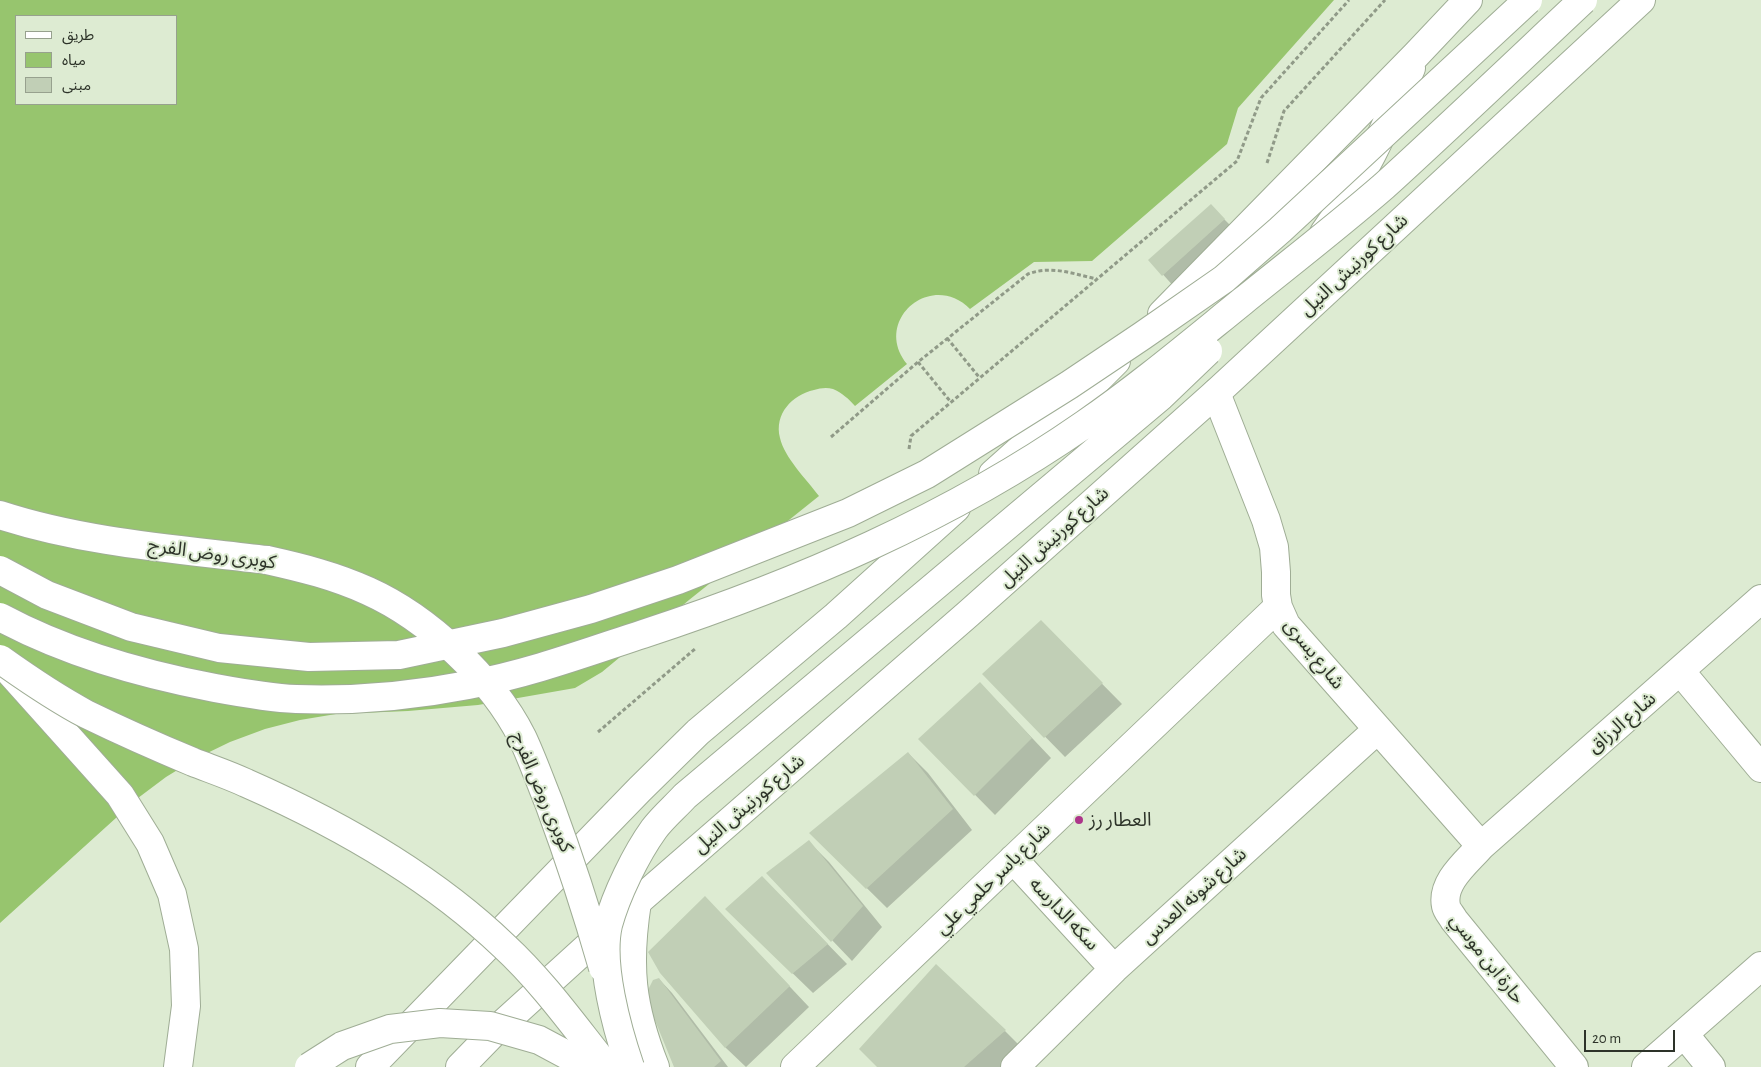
<!DOCTYPE html>
<html>
<head>
<meta charset="utf-8">
<style>
	body { margin:0 }
	#map { position:relative; width:1761px; height:1067px; overflow:hidden; background:#ddebd2; font-family:"Alegreya Sans","Noto Sans Arabic",sans-serif }
	canvas { display:block }
	.legend { position:absolute; left:15px; top:15px; width:162px; height:90px; box-sizing:border-box; background:#ddebd2; border:1px solid #97a18e; margin:0; padding:6px 9px; list-style:none; font-size:15px; color:#2d3329 }
	.legend li { display:flex; align-items:center; gap:10px; height:25px }
	.legend b { width:25px; border:1px solid #97a18e }
	.scale { position:absolute; left:1584px; top:1030px; width:91px; height:22px; box-sizing:border-box; border:2px solid #2d3329; border-top:0; padding-left:6px; font-size:15px; line-height:18px; white-space:nowrap; color:#2d3329; -webkit-text-stroke:4px #ddebd2; paint-order:stroke }
</style>
</head>
<body>
<div id="map">
<canvas width="1761" height="1067"></canvas>
<ul class="legend">
<li><b style="height:6px;background:#fff"></b>طريق</li>
<li><b style="height:14px;background:#97c56e"></b>مياه</li>
<li><b style="height:14px;background:#c1cfb6"></b>مبنى</li>
</ul>
<div class="scale">20 m</div>
</div>
<script>
const context = document.querySelector('canvas').getContext('2d');
context.lineJoin = 'round';
function fillPath(path, color) { context.fillStyle = color; context.fill(path, 'evenodd'); }
function stroke(path, color, width, dash) { context.strokeStyle = color; context.lineWidth = width; context.lineCap = dash ? 'butt' : 'round'; context.setLineDash(dash || []); context.stroke(path); }
function write(font, color, halo, rows, align = 'center') {
  context.font = font + ' "Alegreya Sans","Noto Sans Arabic",sans-serif'; context.lineWidth = 4; context.setLineDash([]); context.textBaseline = 'middle'; context.strokeStyle = halo; context.fillStyle = color; for (const [text, x, y, turn = 0] of rows) {
    context.save(); context.translate(x, y); context.rotate((+turn || 0) * Math.PI / 180); context.textAlign = isNaN(turn) ? turn : align; if (halo) context.strokeText(text, 0, 0); context.fillText(text, 0, 0); context.restore();
  }
}
const water = new Path2D(`
	M0 0H1334L1238 108 1227 144 1092 261 1034 262 970 309C931 270 872 321 907 364L855 406C849 399 842 393 833 389 827 387 820 388 814 390 792 395 774 414 780 438 784 457 807 480 819 496L689 600 602 672 575 688 478 705 408 711 336 714 300 720 265 729 230 742 197 758 166 777 138 798 0 923ZM16 16H176V104H16Z`);
const shadow = new Path2D(`
	M1224 219 1238 233 1176 289 1150 260Z
	M1041 622 1122 704 1065 757 984 674Z
	M1000 704 1051 758 995 815 920 739Z
	M908 753 928 773 972 830 887 908 811 833Z
	M809 842 829 862 882 927 852 961 768 873Z
	M782 897 847 964 813 993 747 929Z
	M725 918 809 1007 746 1067 726 1048 661 972Z
	M659 979 672 993 728 1067H675Z
	M1005 1031 1025 1051 1006 1067H878Z`);
const building = new Path2D(`
	M1211 204 1225 219 1162 276 1148 260Z
	M1041 620 1103 683 1044 738 982 674Z
	M980 682 1032 738 974 796 918 739Z
	M908 752 953 809 866 889 809 833Z
	M809 840 863 906 831 942 766 873Z
	M762 876 828 944 792 974 725 909Z
	M705 896 790 986 725 1048 660 973 648 952Z
	M936 964 1006 1030 964 1067H877L859 1049Z
	M659 978 721 1061 714 1067H674L645 996 653 980Z`);
const path = new Path2D(`
	M1267 163 1284 111 1385 0
	M947 338 979 377
	M918 362 950 401
	M831 437 918 362 1028 274C1052 265 1073 274 1097 279
	M909 449 911 436 1237 161 1261 98 1349 0
	M598 732 696 648`);
const street = new Path2D(`
	M1216 393 1266 520 1274 547 1276 572V595L1278 607 1286 625 1481 846
	M1681 672 1761 768
	M1013 859 1114 969
	M1684 1034 1711 1067
	M795 1067 1278 607
	M1015 1067 1114 969 1377 730
	M1574 1067 1454 920C1452 916 1447 911 1446 906 1441 882 1467 862 1481 846L1761 599
	M1646 1067 1761 966`);
const primary = new Path2D(`
	M0 515C86 543 178 549 267 560
	M637 902C627 966 631 1006 655 1067`);
const highway = new Path2D(`
	M1324 233C1361 183 1387 125 1411 68
	M1162 314 1416 55 1468 0
	M993 474 1088 389 1116 361
	M8 670 120 795 150 843 172 894 184 949 186 1006 178 1067
	M370 1067 640 789 698 732 836 616 956 508
	M460 1067 496 1030 637 902 968 614 1216 393 1641 0`);
const primaryBridge = new Path2D(`
	M267 560C303 568 335 576 368 591 428 618 492 678 522 737 532 758 540 781 549 803 569 857 587 912 603 968
	M0 659C28 679 56 698 86 714 121 731 157 747 193 762 211 769 229 775 246 783 337 823 432 877 504 946 543 982 574 1026 607 1067`);
const highwayBridge = new Path2D(`
	M0 570 47 595 131 627 219 648 309 657 399 655 503 633 591 609 678 580 848 513 927 474 1069 385 1142 336 1224 279 1280 230 1528 0
	M0 617C67 653 141 674 215 688 242 693 269 698 296 699 354 701 412 696 468 685 528 674 585 653 643 634 798 583 950 518 1085 424 1140 386 1191 343 1243 301 1290 263 1338 226 1384 186 1451 125 1517 62 1583 0
	M309 1067 342 1046 390 1029 440 1023 490 1026 539 1040 584 1064
	M630 1067C617 1029 599 964 608 925 616 895 636 854 654 829 663 817 675 807 685 796L1161 396 1208 351`);
const markers = [
	[1079,820,5,"#ad358a"]
];
const streetNames = [
	["شارع كورنيش النيل",1354,265,-43],
	["شارع كورنيش النيل",1054,537,-42],
	["كوبرى روض الفرج",212,554,8],
	["شارع يسرى",1314,654,51],
	["شارع الرزاق",1622,723,-41],
	["كوبرى روض الفرج",542,792,67],
	["شارع كورنيش النيل",749,804,-41],
	["شارع ياسر حلمي علي",993,879,-44],
	["شارع شونه العدس",1194,896,-42],
	["سكه الدارسه",1064,914,47],
	["حارة ابن موسي",1487,959,52]
];
const poiNames = [
	["العطار رز",1089,820]
];
fillPath(water, '#97c56e');
fillPath(shadow, '#0003');
fillPath(building, '#c1cfb6');
stroke(street, '#9fad95', 30);
stroke(primary, '#9fad95', 30);
stroke(highway, '#9fad95', 30);
stroke(path, '#909a88', 3, [4, 2.5]);
stroke(street, '#fff', 28);
stroke(primary, '#fff', 28);
stroke(highway, '#fff', 28);
stroke(primaryBridge, '#9fad95', 30, []);
stroke(highwayBridge, '#9fad95', 30, []);
stroke(primaryBridge, '#fff', 28);
stroke(highwayBridge, '#fff', 28);
for (const [x, y, r, color] of markers) { const dot = new Path2D(); dot.arc(x, y, r, 0, 2 * Math.PI); context.fillStyle = color; context.fill(dot); stroke(dot, '#ddebd2', 2); }
write('19px', '#2d3329', '#ddebd2', streetNames);
write('19px', '#2d3329', '#ddebd2', poiNames, 'left');
</script>
</body>
</html>
